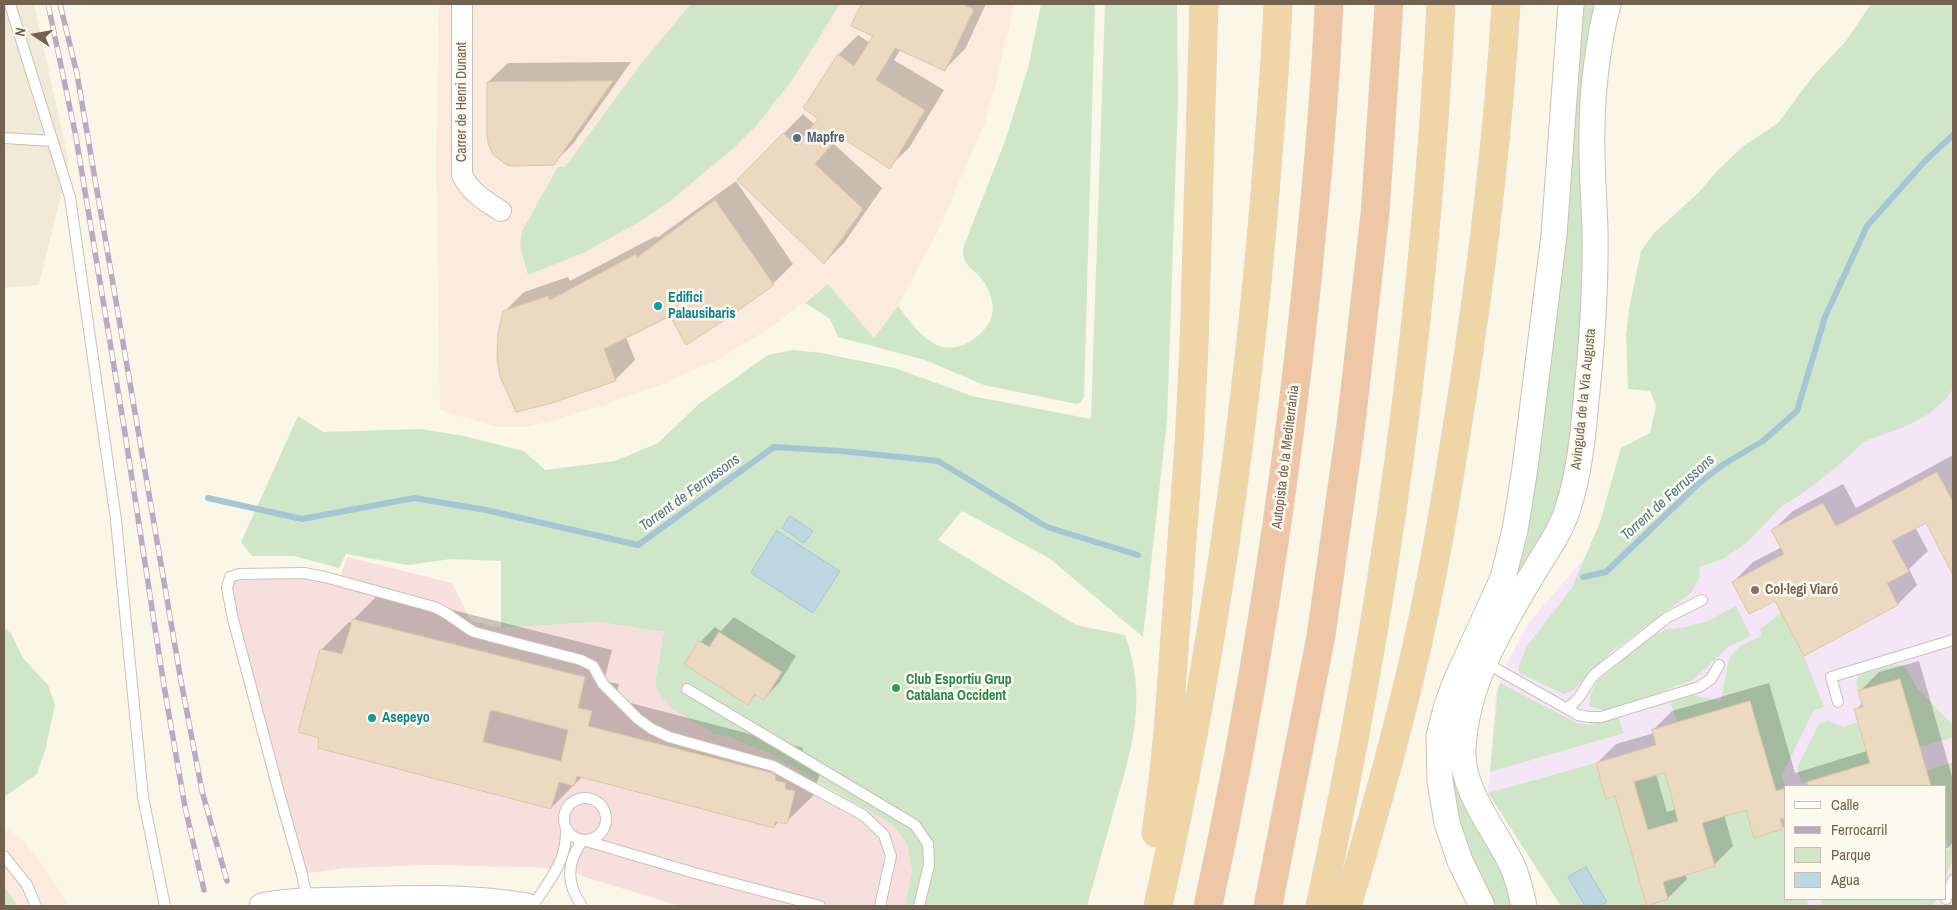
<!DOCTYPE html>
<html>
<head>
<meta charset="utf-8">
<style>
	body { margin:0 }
	#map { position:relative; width:1957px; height:910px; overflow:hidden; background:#faf7e9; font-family:"Archivo Narrow",sans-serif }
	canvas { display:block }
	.frame { position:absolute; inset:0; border:5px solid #73624f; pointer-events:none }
	.legend { position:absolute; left:1784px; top:785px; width:162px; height:115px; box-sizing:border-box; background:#fdfaef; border:1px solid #c6bdaf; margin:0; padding:6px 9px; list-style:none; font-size:15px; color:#73624f }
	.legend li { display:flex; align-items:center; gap:10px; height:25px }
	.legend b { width:25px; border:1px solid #c6bdaf }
	.north { position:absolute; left:10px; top:10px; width:50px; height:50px; -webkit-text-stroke:4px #fdfaef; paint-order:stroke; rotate:282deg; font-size:14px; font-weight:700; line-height:20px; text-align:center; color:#73624f }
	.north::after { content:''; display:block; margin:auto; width:18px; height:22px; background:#73624f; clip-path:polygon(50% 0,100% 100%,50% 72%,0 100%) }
</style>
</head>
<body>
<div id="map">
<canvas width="1957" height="910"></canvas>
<div class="frame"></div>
<ul class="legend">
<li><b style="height:6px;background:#fff"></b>Calle</li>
<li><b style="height:6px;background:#bca8c4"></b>Ferrocarril</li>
<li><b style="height:14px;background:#cfe7c8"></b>Parque</li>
<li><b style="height:14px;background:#bfd7e2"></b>Agua</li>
</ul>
<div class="north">N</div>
</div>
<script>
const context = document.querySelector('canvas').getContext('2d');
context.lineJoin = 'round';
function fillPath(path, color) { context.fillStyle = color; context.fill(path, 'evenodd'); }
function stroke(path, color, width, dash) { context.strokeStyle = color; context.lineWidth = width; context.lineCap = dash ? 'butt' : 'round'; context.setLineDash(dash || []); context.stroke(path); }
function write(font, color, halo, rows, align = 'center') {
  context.font = font + ' "Archivo Narrow",sans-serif'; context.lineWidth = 5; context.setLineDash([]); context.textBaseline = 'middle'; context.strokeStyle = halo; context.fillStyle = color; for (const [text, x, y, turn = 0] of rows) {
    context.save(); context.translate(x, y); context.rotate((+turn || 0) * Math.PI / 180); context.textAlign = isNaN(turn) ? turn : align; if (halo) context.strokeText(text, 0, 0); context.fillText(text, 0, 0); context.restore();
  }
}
const residential = new Path2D(`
	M4 4H34L69 162 39 285 4 288Z`);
const commercial = new Path2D(`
	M439 4H1015L994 91 985 122 937 233 898 306 874 339 828 284 770 328 719 359 660 385 602 406 528 427H496L440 410 436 160Z
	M4 826 25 843 42 864 69 906H4Z`);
const education = new Path2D(`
	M1953 216V906H1561L1488 793 1496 694 1505 667 1528 624 1586 556ZM1786 786H1946V899H1786Z`);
const medical = new Path2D(`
	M347 557 452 583 471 621 501 628 599 622 664 632 655 682 714 734 730 738 770 754 893 825 907 844 912 871 905 906H679L585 877 570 869 558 868 430 865 345 868 302 874 233 619 230 577 284 572 339 581Z`);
const green = new Path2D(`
	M691 4H840L793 79 755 127 734 148 666 204 639 222 585 252 528 275 520 246 522 231 558 167H565L641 64Z
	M1041 4H1095L1084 398 1080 403 1076 404 984 385 925 360 838 337 830 319 805 303 828 284 874 338 898 306C916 329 937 362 971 341 980 335 990 325 992 315 995 305 989 290 984 282 975 268 962 268 963 248L1005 141 1028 68Z
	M1105 4H1177L1178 100 1167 420 1143 637 1049 558 962 511 938 540 1076 625 1125 635C1148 698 1132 749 1114 810 1105 842 1096 874 1087 906H905L912 871 907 844 893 825 770 754 730 738 714 734 673 709 659 693 655 682 664 632 599 622 501 628V561L451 559 408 565 346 554 339 568 294 556H252L241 542 298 416 323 432 420 429 464 436 524 451 545 470 615 461 658 443 700 403 768 355 793 350 822 353 895 368 972 396 1091 419Z
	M1583 4H1597L1578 388 1559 512 1508 595Z
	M1871 4H1953V388L1947 398 1929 414 1902 428 1865 441 1840 464 1806 491 1782 506 1746 543 1725 558 1700 567 1699 578 1691 593 1612 651 1575 689 1564 694 1520 673 1518 669 1527 646 1572 588 1600 522 1621 448 1650 433 1656 406 1650 391 1628 389 1626 335 1629 309 1641 251 1654 233 1698 193 1717 171 1742 147 1778 123 1813 76 1846 41Z
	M1736 606 1751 636 1728 647 1693 680 1607 711 1589 706 1591 693 1596 682 1650 638 1665 630 1686 627 1708 621Z
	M1781 613 1804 656 1824 707 1814 710 1782 775 1786 788 1776 791 1750 701 1677 722 1671 703 1692 695 1721 701 1729 658 1740 646 1761 636 1760 629Z
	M4 628 11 633 23 658 48 685 55 705 45 751 37 774 4 797Z
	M1898 664 1905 667 1917 688 1950 722 1953 727V737L1920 747 1858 691 1856 683 1859 675Z
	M1500 683 1577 723 1589 725 1618 717 1624 733 1490 772 1498 690Z
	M1829 721 1843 727 1858 722 1870 763 1801 783 1797 768 1819 724Z
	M1658 751 1678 821 1715 866 1702 823 1746 810 1754 838 1783 829 1786 836V899H1806L1809 906H1561L1488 793 1596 763 1606 799 1615 796 1647 905 1668 899 1634 782Z
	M1450 760 1498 859 1514 906H1493L1466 846 1455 809Z
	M1953 762V859L1946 876V850L1949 848 1946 838V786H1931L1926 771Z
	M4 886 18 906H4Z
	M1820 899H1936L1932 906H1823Z`);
const water = new Path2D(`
	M790 516 813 531 804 543 782 528Z
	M777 531 840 571 813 613 751 573Z
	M1586 867 1607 902 1600 906H1585L1568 877Z`);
const shadow = new Path2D(`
	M863 4H986L965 49 945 69 901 49 894 60 944 90 909 148 889 167 841 136 834 144 882 188 844 243 824 263 783 134 803 114 815 125 820 119 805 108 839 54 858 35 870 43 875 36 853 26Z
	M631 62 573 144 553 164 488 82 508 63Z
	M736 181 793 264 773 284 728 317 670 315 626 337 635 360 615 380 504 312 524 292 568 277 570 281 656 236 657 238Z
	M1953 455V548L1943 553 1926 521 1915 527 1928 551 1909 569 1917 585 1898 604 1775 599 1733 582 1753 562 1782 547 1773 530 1793 511 1843 484 1856 508Z
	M381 592 612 650 604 681 619 684 615 699 800 747 803 748 802 753 812 756V762L822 764 814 795 786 822 779 821 774 827 583 776 551 808 299 731 322 649 349 622 353 623 354 619Z
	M734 617 796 656 779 683 764 698 757 694 748 703 700 642 715 627 721 631Z
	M1919 661 1953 780V842L1948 848H1946V786H1786V825L1783 828 1754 836 1746 808 1724 815 1733 846 1714 865 1685 874 1687 879 1668 898 1616 795 1597 763 1616 744 1654 733 1653 730 1672 711 1769 683 1795 773 1867 751 1856 710 1863 702 1860 691 1879 672ZM1665 772 1676 809 1667 812 1656 774Z`);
const stream = new Path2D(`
	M208 498 302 519 414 498 486 510 638 545 774 447 841 451 938 461 1047 527 1138 555
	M1583 577 1606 572 1697 485 1724 464 1763 441 1797 411 1825 317 1867 226 1925 161 1953 135`);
const building = new Path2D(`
	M862 4H962L974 9 945 71 895 48 876 80 925 110 890 169 839 136 815 164 863 209 824 264 737 180 783 133 796 145 818 119 803 108 838 54 854 66 873 36 851 26Z
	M613 81 554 165 514 166 507 165 493 155 488 143 487 135V82Z
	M715 200 774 285 728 318 686 345 670 316 604 349 616 381 552 403 516 412 500 376 497 358 498 334 503 311 548 296 550 300 636 254 637 257Z
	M1937 472 1953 502V575L1926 523 1892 541 1909 572 1887 583 1898 605 1804 656 1775 601 1749 614 1732 582 1784 554 1771 530 1823 503 1836 526Z
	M353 619 585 677 578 708 592 711 588 726 772 773 776 776 775 780 786 783 785 789 795 791 787 824 775 822 774 828 577 776 574 786 559 782 551 809 318 748 319 738 298 732 320 649 342 654ZM491 710 568 730 561 761 483 742Z
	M719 632 782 672 764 700 755 694 748 705 684 664 699 641 709 647Z
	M1900 679 1931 786H1808L1807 782 1870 763 1854 709 1863 707 1858 691Z
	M1750 701 1776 791 1786 788V818L1780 819 1783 829 1754 838 1746 810 1702 823 1715 866 1663 882 1668 899 1647 906 1615 796 1606 799 1596 763 1656 745 1652 730ZM1665 773 1678 821 1648 830 1634 782Z`);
const service = new Path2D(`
	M10 4 70 197 116 520 143 797 165 906
	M4 138 53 141
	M1486 663 1578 715 1589 717H1601L1699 687 1711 679 1719 665
	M687 689 915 825 928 844 929 865 919 906
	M1838 702 1831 677 1953 640
	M1567 708C1581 700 1584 686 1595 674L1668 617 1702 600
	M564 819a21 21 0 1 1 42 0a21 21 0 1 1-42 0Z
	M4 856 27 885 36 906
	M1946 899 1953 880
	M307 900 302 874 279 793 233 619 227 588 230 577 239 574 304 573 325 577 434 607C449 613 460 624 474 632L581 660 593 666 603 684 638 719 652 729 669 737 773 766 863 815 884 835 891 856 880 906
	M533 906C550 878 567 863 566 828
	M582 906C566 884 566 862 583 840L698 874 820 906`);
const minor = new Path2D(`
	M462 4V175C471 193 485 201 501 211`);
const tertiary = new Path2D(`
	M262 906C288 900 318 901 345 900 406 898 467 896 527 906
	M1482 906 1460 861 1447 823 1440 781 1439 736 1447 705 1456 681 1503 578 1515 530 1525 468 1554 235 1571 4
	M1524 906C1521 892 1518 878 1512 865 1495 829 1461 791 1463 749 1466 683 1502 625 1535 570 1547 550 1561 531 1568 508 1579 474 1583 436 1586 401 1592 344 1596 287 1595 230 1594 197 1591 164 1592 131 1592 91 1598 42 1608 4`);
const trunk = new Path2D(`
	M1156 833 1163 781 1168 732 1189 445 1194 347 1204 4
	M1158 906C1213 659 1249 408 1268 155 1272 104 1276 54 1278 4
	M1320 906C1385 610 1426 307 1441 4
	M1347 906C1378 802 1408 696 1429 589 1442 527 1451 465 1461 403 1482 270 1498 138 1506 4`);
const motorway = new Path2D(`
	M1208 906C1253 700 1285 492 1307 282 1316 190 1325 97 1329 4
	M1268 906 1321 636 1351 424 1375 214 1389 4`);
const rail = new Path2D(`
	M48 4 76 137 124 427 164 686 185 807 204 890
	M60 4 77 74 181 681 202 791 227 881`);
const markers = [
	[797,138,5,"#5c6f8a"],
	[658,306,5,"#0f9aa8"],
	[1755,590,5,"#8d6e63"],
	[896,688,5,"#2e9e5b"],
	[372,718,5,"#0f9aa8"]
];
const streetNames = [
	["Carrer de Henri Dunant",462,102,-90],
	["Avinguda de la Via Augusta",1584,399,-84],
	["Autopista de la Mediterrània",1286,457,-83]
];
const serviceNames = [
	["Mapfre",807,138]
];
const cultureNames = [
	["Edifici",668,298],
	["Palausibaris",668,314],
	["Asepeyo",382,718]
];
const educationNames = [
	["Col·legi Viaró",1765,590]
];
const leisureNames = [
	["Club Esportiu Grup",906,680],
	["Catalana Occident",906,696]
];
const waterNames = [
	["Torrent de Ferrussons",690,493,-36],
	["Torrent de Ferrussons",1668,498,-42]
];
fillPath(residential, '#f1ead8');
fillPath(commercial, '#faebde');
fillPath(education, '#f4e5f7');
fillPath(medical, '#f7dfdd');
fillPath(green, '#cfe7c8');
fillPath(water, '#bfd7e2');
stroke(water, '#a6c4d3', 1);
fillPath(shadow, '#0003');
stroke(stream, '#a6c4d3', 6);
fillPath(building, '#ebdac1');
stroke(building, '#dec6a5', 1);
stroke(service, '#ccc1b0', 12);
stroke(minor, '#ccc1b0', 22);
stroke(tertiary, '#ccc1b0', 27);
stroke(trunk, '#dbd6d1', 29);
stroke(motorway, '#dbd6d1', 29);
stroke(service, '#fff', 10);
stroke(minor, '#fff', 20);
stroke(tertiary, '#fff', 25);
stroke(trunk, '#f0d6a7', 28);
stroke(motorway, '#eec7a6', 28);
stroke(rail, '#bca8c4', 5.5);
stroke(rail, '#fdfaef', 4, [11]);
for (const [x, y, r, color] of markers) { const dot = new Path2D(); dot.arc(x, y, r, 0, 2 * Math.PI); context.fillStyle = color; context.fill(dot); stroke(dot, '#fdfaef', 2); }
write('14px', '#73624f', '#fdfaef', streetNames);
write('bold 14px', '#4e5e75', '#fdfaef', serviceNames, 'left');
write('bold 14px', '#0d838f', '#fdfaef', cultureNames, 'left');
write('bold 14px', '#785e54', '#fdfaef', educationNames, 'left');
write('bold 14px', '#27864d', '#fdfaef', leisureNames, 'left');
write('italic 15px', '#4e758a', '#fdfaef', waterNames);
</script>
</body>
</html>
